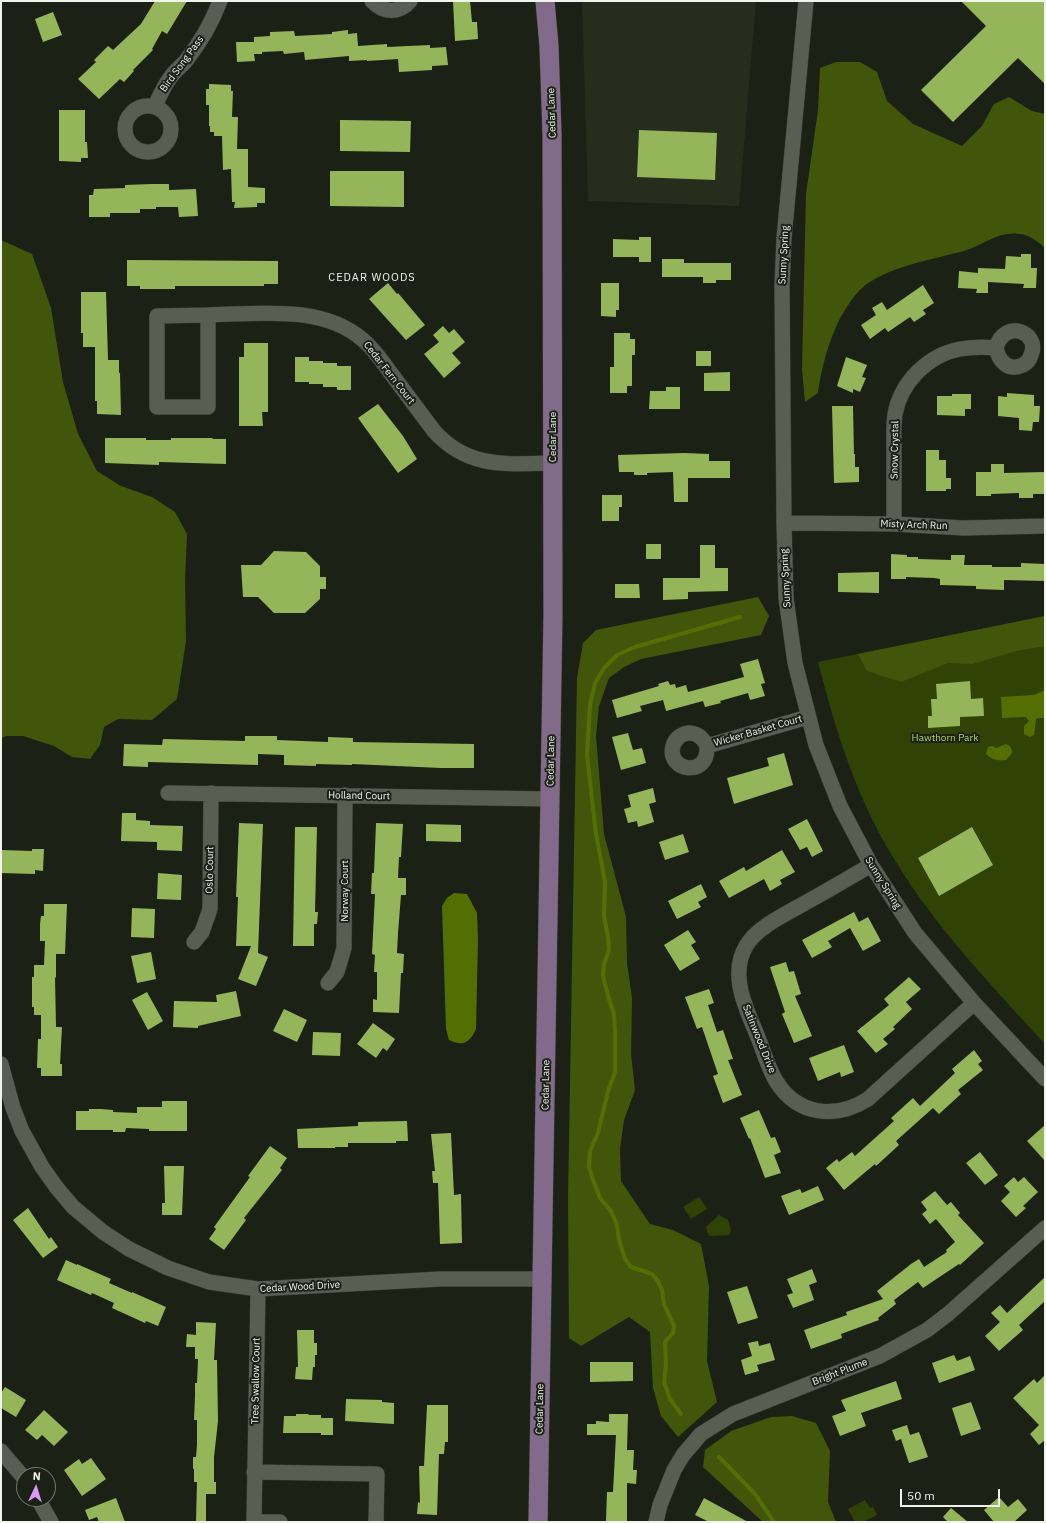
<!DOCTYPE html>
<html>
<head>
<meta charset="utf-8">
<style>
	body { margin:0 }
	#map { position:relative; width:1046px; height:1523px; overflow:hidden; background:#1c2116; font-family:"IBM Plex Sans",sans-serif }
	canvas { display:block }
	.frame { position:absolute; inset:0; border:2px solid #f0f4ec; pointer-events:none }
	.north { position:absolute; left:16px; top:1467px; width:40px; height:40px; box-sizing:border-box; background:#1c2116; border:1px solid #71756c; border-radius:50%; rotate:4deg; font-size:11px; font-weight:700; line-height:16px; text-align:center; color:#f0f4ec }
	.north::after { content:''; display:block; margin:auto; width:14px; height:18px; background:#db9af6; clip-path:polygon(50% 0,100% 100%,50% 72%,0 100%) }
	.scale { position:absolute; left:900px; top:1489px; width:100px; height:18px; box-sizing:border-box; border:2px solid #f0f4ec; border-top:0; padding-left:5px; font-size:12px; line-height:14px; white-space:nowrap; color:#f0f4ec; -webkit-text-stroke:3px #1c2116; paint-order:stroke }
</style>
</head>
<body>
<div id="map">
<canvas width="1046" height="1523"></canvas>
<div class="frame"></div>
<div class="north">N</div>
<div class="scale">50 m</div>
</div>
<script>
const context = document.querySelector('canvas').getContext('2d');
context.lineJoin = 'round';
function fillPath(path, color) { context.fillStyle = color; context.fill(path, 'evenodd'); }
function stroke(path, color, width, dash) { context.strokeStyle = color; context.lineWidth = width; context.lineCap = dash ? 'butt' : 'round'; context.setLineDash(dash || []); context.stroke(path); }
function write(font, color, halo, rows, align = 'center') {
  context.font = font + ' "IBM Plex Sans",sans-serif'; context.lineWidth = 4; context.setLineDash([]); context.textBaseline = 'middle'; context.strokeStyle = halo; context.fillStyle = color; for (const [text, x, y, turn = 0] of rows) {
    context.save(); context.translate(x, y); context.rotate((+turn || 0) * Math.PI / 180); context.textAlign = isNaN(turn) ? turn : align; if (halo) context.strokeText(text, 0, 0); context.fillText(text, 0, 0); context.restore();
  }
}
const built = new Path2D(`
	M582 1H756L739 206 588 201Z`);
const green = new Path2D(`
	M1045 616V1044C992 986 937 929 896 862 857 800 836 732 818 662Z
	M699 1197 707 1209 691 1219 683 1207Z
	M719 1215 728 1220 731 1230 729 1235 709 1236 706 1227Z
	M865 1500 870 1508 873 1507 877 1515 863 1522H855L848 1509Z`);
const forest = new Path2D(`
	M836 62H860L877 72 887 101 913 124 962 146 982 126 994 104 1009 97 1032 111 1045 114V248C1039 242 1028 234 1019 234 999 231 985 244 967 250 936 259 883 267 860 290 835 316 823 358 818 393L805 402 802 369 806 194 818 110 820 68Z
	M1 240 32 254 51 308 63 382 78 434 97 471 121 486 152 497 175 512 187 534 185 580 186 641 177 699 152 720 118 719 104 727 100 745 90 759 72 757 54 746 23 736H7L1 738Z
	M758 597 769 616 761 635 641 659 624 667 609 678 599 706 596 736 604 834 626 917 627 963 632 998 631 1054 635 1090 624 1120 620 1149 621 1181 650 1224 673 1230 701 1244 709 1286 707 1361 717 1402 678 1437 661 1416 653 1388 650 1332 629 1317 581 1346 569 1338 568 1198 577 678 583 643 596 630Z
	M1045 616V646L1016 651 973 664 948 663 901 682 867 671 858 654Z
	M792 1416 816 1423 830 1451 828 1502 836 1522H763L703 1467 705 1450 731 1431 771 1417Z`);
const water = new Path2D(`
	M1045 690V718H1039L1036 719 1034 735 1030 737 1024 734V726L1029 721 1026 717 1002 718 1001 697 1034 695Z
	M1006 744C1011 746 1012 749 1012 753L1006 760C998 761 992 760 986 754L988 747 992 746 996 748Z
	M454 893 467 894 477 913 478 939 476 1029C470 1042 464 1047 449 1040L446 1029 442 906 447 898Z`);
const stream = new Path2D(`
	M681 1414 670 1399 664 1382 666 1364 665 1342 673 1333 674 1326 664 1304 662 1290 658 1281 652 1274 631 1267 625 1259 619 1240 617 1225 611 1211 600 1198 593 1180 589 1167 590 1151 598 1133 608 1091 615 1072V1032L614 1014 608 996 603 976 604 964 609 950 608 937 604 916 605 882 596 834 587 755 590 705 595 683 604 668 617 655 635 647 740 617
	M719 1457 755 1494 774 1522`);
const building = new Path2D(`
	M155 1H187L167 34 162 31 152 49 153 50 133 70 134 71 124 82 120 79 99 99 78 79 96 62 94 60 108 46 113 50 141 24Z
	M453 1H470L472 22H477L478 39 455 41Z
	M961 1H1045V84L1018 58 953 122 921 90 986 26Z
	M53 12 62 35 43 42 35 19Z
	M348 30V34L357 33 358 46 387 44V47L430 45V48L446 47 448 65 432 66V70L399 72 398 59 367 61V60L349 61V56L305 60 304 52 284 54 283 51 262 52V54H254L255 61 237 62 236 42H254V37L270 36V32L294 31 295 36 332 34V32Z
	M209 84 231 85V91H233L232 117H238L237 149H248V187L265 188V203H257V207L234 208 235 202H232L231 169 223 170 222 136H214V132H210V126H209V105H206V89H209Z
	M59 110H85V142H87L88 158H81V162L59 161Z
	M340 120 411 121 410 152 340 151Z
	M639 130 717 133 715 180 637 177Z
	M330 171H404V207L330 206Z
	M152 184H169V190L196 189 198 216 179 217 178 207H156V209H140V213H110V217H89V195H93L94 189 125 188V185Z
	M639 237H651V262H639V257H613V239L639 240Z
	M1021 254H1031V268H1037L1036 288H1023L1024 284 988 282V293H976L977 289 958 288 959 271 978 273V268L1005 269 1006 256 1021 257Z
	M662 259H684V263H731V280H716V283H703V277H662Z
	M127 260 278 261V284H264V286H175V289H140V286H127Z
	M388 283 397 294 398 293 425 325 406 340 369 299Z
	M601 283H619V310H616V317L601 316Z
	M923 285 934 303 923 310 926 314 914 322 910 317 888 332 885 328 870 339 861 325 876 315 872 308 882 302 887 310Z
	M81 292H106L108 360H119V373H120L121 415 97 414V401H95V347H83V333H81Z
	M443 326 449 333 454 329 465 342 452 353 461 363 444 378 424 354 439 342 433 335Z
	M614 333H630V339H635V355H632V386H627V393H610V367H614Z
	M244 343H268V412H262L263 426H239V357H244Z
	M696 351H711V366H696Z
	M295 357H309V361H323V363H337V366H351V390H337V387H323V384H309V382H295Z
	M846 357 867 365 862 377 866 378 860 392 853 389V393L837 386Z
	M730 372V391H704V373Z
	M666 387H680V409H649L650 391H666Z
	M1007 393 1034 395V406H1040L1039 422H1033L1032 431 1019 430V418L998 416V396L1007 397Z
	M952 394H971V409H965V416L937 415V396H952Z
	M378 404 403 436 417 459 398 473 358 418Z
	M832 406H853L854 454H855V467H859V482L834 483Z
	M105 438H146V440H171V438H212L213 439H226V464L159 462V465L105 463Z
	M926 450H939V460H946V478H951V489H946V491H926Z
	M684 453 709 454V461H730V478H688V502H674L673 472 647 473V475H634V472H619L618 455Z
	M991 464H1004V473L1045 472V494H1033V498H1019V493L991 494V496H976V472H991Z
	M602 495H622V507H619V521H602Z
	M646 544H661V559H646Z
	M700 545H715V568H728V591L688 592V599L663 600V578H700Z
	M274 551 306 552 320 566V577H326V589H320V599L305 613H274L258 597H243L241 565H261Z
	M891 554 907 555V557H918V559L951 560V555H965L964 565H992V567H1021V563L1045 564V581L1004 580V590L976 589V586L940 585V579L934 578 906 577V579H891Z
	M879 572V593L838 592V573Z
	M615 584H639L640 598H615Z
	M758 659 765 683 761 684 765 696 750 700 748 693 720 701 721 703 705 707 703 701 666 711 663 700 640 706 642 711 617 718 612 700 659 686 658 684 668 681 670 685 675 684 676 688 686 685 688 692 744 677 740 664Z
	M970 681 971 699 983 698 984 716 960 717V726L928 728V716H932L931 699H937L936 684Z
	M628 733 633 750 642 748 646 763 621 770 612 737Z
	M245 736H277V740L328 742V737L353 738V742L474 744V768H441L352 764V765L316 764V766L284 765V755L258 754V765L148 762V767L123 766 124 744 162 745 163 739 245 741Z
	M784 753 793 785 734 804 727 778 769 766 767 758Z
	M653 788 656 802 649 804 654 822 638 827 637 821 628 823 624 809 631 807 628 795Z
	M122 813H136V820L150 821V825L183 826 182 851 157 850V842L121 841Z
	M807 819 823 851 812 857 807 847 800 850 788 829Z
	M239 823 263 824 258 953 268 957 256 986 238 979 251 946H236L238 897H236Z
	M376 823 403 824 401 857H399L398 878H406V895H401L398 933 397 953 404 954 403 973H401L399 1013 373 1012V999L377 1000V972H374L375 955 372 954 375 894H371L372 873H374Z
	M426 824 461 825V842L426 841Z
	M295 827H317L315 912H318L317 924H314V946H293Z
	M972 827 993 865 939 896 918 858Z
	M683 834 689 852 665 860 659 842Z
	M32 849H44L43 871 35 870V874L1 873V850L32 851Z
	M782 850 795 872 780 880 782 884 770 891 764 879 729 898 719 881 744 867 746 871Z
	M158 873 182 875 181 900 157 899Z
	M701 884 707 897 698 902 701 907 677 919 668 901Z
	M44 904H67L65 954H56V978L55 977 56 1027H62L60 1064H62V1076H41V1068H37L38 1039H41V1015H34V1007H32V977H34V965H44L45 941H40V924L41 916H44Z
	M132 908 155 909 154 938 131 937Z
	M854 912 859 922 868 917 881 941 863 951 850 928 828 941 832 947 812 958 802 940Z
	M688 930 696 942 691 945 700 959 680 971 664 945Z
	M151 952 156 979 137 983 131 956Z
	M786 962 789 972 794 971 801 994 795 996 812 1036 794 1043 782 1014 785 1012 770 967Z
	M909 977 921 989 906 1002 912 1009 893 1027 895 1029 883 1039 888 1044 876 1053 857 1031 889 1005 884 999Z
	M709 989 714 1003 708 1005 717 1032 723 1030 733 1059 728 1060 742 1095 723 1103 713 1076 718 1074 702 1027 697 1029 685 997Z
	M236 991 241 1016 198 1026V1028L173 1027 174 1001 217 1002 216 995Z
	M147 992 163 1021 148 1030 132 1000Z
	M284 1009 307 1020 297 1042 273 1031Z
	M373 1023 395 1039 387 1051 383 1048 376 1058 357 1044Z
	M313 1032 341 1033 340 1056 312 1055Z
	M844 1045 854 1072 841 1077 840 1072 818 1081 809 1058Z
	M974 1050 982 1061 978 1064 983 1070 958 1090 961 1094 939 1114 933 1108 896 1141 899 1145 876 1166 875 1164 844 1190 826 1168 837 1159 839 1162 852 1152 855 1156 894 1121 891 1118 913 1098 920 1106 955 1073 952 1069Z
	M162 1101H187V1131H149V1129L126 1128 125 1132H113V1130H76V1111H89V1109H101L113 1110V1112L137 1113V1107H162Z
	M759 1110 771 1138 775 1137 781 1152 774 1155 781 1173 765 1178 750 1138 749 1139 740 1118Z
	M407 1121 408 1141H396V1143H348V1147H335V1148H298L297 1129 358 1126V1122Z
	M1045 1125V1161L1027 1141Z
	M451 1133 454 1195 461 1194 462 1243 440 1244 438 1183H433L432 1171H435L431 1134Z
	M270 1146 287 1158 280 1168 282 1170 244 1218 246 1220 224 1250 209 1239 216 1229 214 1227 250 1177 248 1176Z
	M980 1152 998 1175 985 1185 966 1163Z
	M164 1166H184L182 1215H162V1203H165Z
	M1014 1177 1018 1182 1024 1177 1038 1192 1023 1206 1026 1208 1016 1217 1001 1201 1010 1192 1004 1186Z
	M818 1186 824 1200 789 1215 781 1196 800 1189 802 1193Z
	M935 1191 947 1205 951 1202 960 1213 958 1215 984 1243 960 1265 959 1264 923 1288 918 1282 894 1300 896 1304 878 1318 879 1320 841 1334 842 1338 811 1349 804 1330 847 1315 846 1312 883 1299 877 1291 911 1264 919 1259 924 1267 947 1252 946 1250 955 1242 936 1219 930 1224 922 1214 927 1210 921 1202Z
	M28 1208 49 1239 51 1237 58 1247 43 1258 13 1220Z
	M66 1260 77 1265V1264L111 1279 109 1283 132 1293V1292L166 1307 158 1326 146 1321 145 1323 112 1308 114 1303 92 1293 91 1295 57 1280Z
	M812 1269 817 1282 809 1285 814 1300 793 1308 787 1295 793 1293 787 1279Z
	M1045 1277V1301L1019 1325 1023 1330 999 1351 985 1336 1000 1322 991 1313 1000 1305 1007 1313Z
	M747 1286 758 1318 738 1324 727 1292Z
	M196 1322 216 1323 214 1360H217L218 1421 214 1457V1482H216V1494H206V1522H196L197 1482H194V1469H193V1457H196L197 1444V1420H194L195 1396V1383H197L198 1359H195V1347H186L187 1334 196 1335Z
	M297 1330H314V1343H317V1355H315V1367H313L312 1380 295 1379 296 1367H298Z
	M758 1341 759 1346 770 1343 775 1360 757 1365 759 1371 745 1375 741 1360 752 1356 748 1343Z
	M954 1355 957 1361 970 1356 975 1370 939 1383 932 1363Z
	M590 1362H633V1381L590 1382Z
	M1045 1375V1440L1039 1445 1030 1434 1039 1425 1013 1398 1034 1379 1037 1383Z
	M896 1381 902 1399 861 1413 866 1426 840 1436 832 1416 846 1411 841 1400Z
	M5 1387 26 1400 16 1417 1 1408V1393Z
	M346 1399 382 1400V1402L394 1403V1424L345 1421Z
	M971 1402 981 1429 961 1436 952 1408Z
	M427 1405H448V1442H445L444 1454H439L437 1515 417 1514 418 1502 420 1503 419 1466H424Z
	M44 1410 68 1432 54 1446 42 1435 37 1440 25 1430Z
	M296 1414H308L309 1415H321V1418H333V1435H321V1433H283L284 1416H296Z
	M609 1414H628L627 1450H634L633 1470H637L636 1484 627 1483V1521H606L607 1492H613L616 1435H587V1424H596V1421L609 1422Z
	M907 1425 910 1435 919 1432 928 1457 909 1463 901 1439 896 1441 892 1430Z
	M91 1458 106 1479 82 1496 64 1470 79 1459 82 1464Z
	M999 1497 1008 1507 1018 1499 1027 1510 1014 1522H994L984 1510Z
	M116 1498 125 1522H99L97 1517 89 1520 85 1510Z
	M704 1498 748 1522H709L695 1515Z
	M951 1508 968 1522H948L943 1517Z`);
const minor = new Path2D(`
	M372 1C383 13 399 14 410 1
	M806 1 784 238 782 286 784 523 786 598 795 663 816 745 840 806 871 865 915 933 974 1003 1045 1079
	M155 106C160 95 165 83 173 74 178 68 184 64 188 58 202 40 212 22 220 1
	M125 129a23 23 0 1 1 46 0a23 23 0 1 1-46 0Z
	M208 315 157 316V407H208V315C258 314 322 304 363 340 374 349 382 361 390 372 405 392 419 411 434 431 468 469 507 464 553 463
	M784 523 894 524 964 528 1045 526
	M894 524C894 502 894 479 894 457 894 443 893 428 895 414 901 382 928 355 960 349 972 347 984 347 996 348 1004 318 1041 332 1031 355 1030 359 1027 363 1023 365 1008 372 999 361 996 348
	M707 746C702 735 691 729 680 736 676 739 674 742 673 746 666 771 709 779 707 746L808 717
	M168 793 550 799
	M871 865C849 878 827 891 805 903 786 914 757 927 746 946 729 975 746 1008 757 1035 763 1049 768 1068 776 1081 797 1115 835 1120 868 1099L974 1003
	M194 942 202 932 210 909 211 793
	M328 983 337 972 344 948 345 795
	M1 1064 13 1108 22 1131 42 1167 57 1188 73 1207 103 1232 129 1249 168 1268 209 1282 258 1289 440 1279H542
	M258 1289 254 1522H280
	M1 1451 24 1478
	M254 1472 377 1474 376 1522
	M38 1499 51 1522
	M656 1522 660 1505 674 1470 683 1455 701 1434 733 1414 880 1356 927 1330 948 1314 1045 1228`);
const major = new Path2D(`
	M538 1522 553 614 552 134 549 46 545 1`);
const streetNames = [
	["Bird Song Pass",182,64,-54],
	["Cedar Lane",552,113,-92],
	["Sunny Spring",784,255,-87],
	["Cedar Fern Court",389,373,52],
	["Cedar Lane",553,437,-90],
	["Snow Crystal",895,450,-89],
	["Misty Arch Run",914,525,2],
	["Sunny Spring",786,578,-93],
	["Wicker Basket Court",758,731,-16],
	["Cedar Lane",551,761,-89],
	["Holland Court",359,796,1],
	["Oslo Court",210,870,-89],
	["Sunny Spring",883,883,58],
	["Norway Court",345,891,-90],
	["Satinwood Drive",759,1039,68],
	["Cedar Lane",546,1085,-89],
	["Cedar Wood Drive",300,1287,-3],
	["Bright Plume",840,1372,-21],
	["Tree Swallow Court",256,1381,-89],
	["Cedar Lane",540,1409,-89]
];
const parkNames = [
	["Hawthorn Park",945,738]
];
const neighbourhoodNames = [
	["CEDAR WOODS",372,278]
];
fillPath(built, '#272d1d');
fillPath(green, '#304205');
fillPath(forest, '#41560b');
fillPath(water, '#536f04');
stroke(stream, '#536f04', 4);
fillPath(building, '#95b55a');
stroke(minor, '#363932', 16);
stroke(major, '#363932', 20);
stroke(minor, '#595e52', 15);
stroke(major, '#826a8a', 19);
write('10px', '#f0f4ec', '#1c2116', streetNames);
write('10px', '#add65e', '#1c2116', parkNames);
context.letterSpacing = '1px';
write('11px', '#f0f4ec', '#1c2116', neighbourhoodNames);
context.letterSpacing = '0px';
</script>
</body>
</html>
